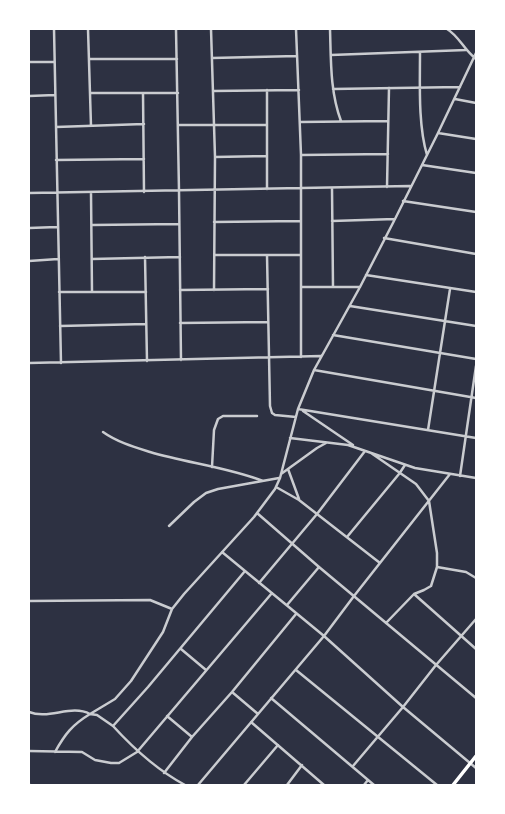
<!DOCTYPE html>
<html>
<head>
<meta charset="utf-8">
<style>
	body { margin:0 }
	#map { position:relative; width:505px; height:814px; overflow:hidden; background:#2d3142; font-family:"PT Serif",serif }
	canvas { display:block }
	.frame { position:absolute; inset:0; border:30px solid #fff; pointer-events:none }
</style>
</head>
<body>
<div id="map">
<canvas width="505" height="814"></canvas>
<div class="frame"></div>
</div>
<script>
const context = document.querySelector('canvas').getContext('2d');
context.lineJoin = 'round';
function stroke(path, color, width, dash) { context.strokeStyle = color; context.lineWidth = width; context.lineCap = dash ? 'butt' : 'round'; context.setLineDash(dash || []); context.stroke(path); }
const minor = new Path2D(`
	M54 29 61 363
	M88 29 91 126
	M176 29 179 191 181 360
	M211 29 215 157 214 290
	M296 29 301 155V357
	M330 29C331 60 330 92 341 121
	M447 29C459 36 464 50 476 59
	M420 53C420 84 418 125 427 155
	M331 55 466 50
	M212 58 297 56
	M89 59H177
	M29 62H54
	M333 89 460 87
	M267 90V189
	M213 91 299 90
	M90 93H178
	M143 93 144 192
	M29 96 55 95
	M455 99 476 103
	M300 122 388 121
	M178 125H267
	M56 127 144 124
	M438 133 476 139
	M301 155 388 154
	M215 157 267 156
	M56 160 144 159
	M422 165 476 173
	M387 187 389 88
	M332 188 333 287
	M29 193 410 186
	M91 193 92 292
	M403 201 476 212
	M332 221 395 219
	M214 222 300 221
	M92 225 179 224
	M29 228 57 227
	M384 238 476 254
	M215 255H300
	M267 255 270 406 272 413 275 415 296 417
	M145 257 147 361
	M92 259 180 257
	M29 261 58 259
	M366 275 476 292
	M302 287H360
	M180 290 268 289
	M59 292H146
	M350 306 476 326
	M180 323 268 322
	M60 326 146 324
	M333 335 476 359
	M29 363 321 356
	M314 370 476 398
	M298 409 476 438
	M303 411 353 445
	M428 430 450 289
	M103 432C117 442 134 447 150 452 187 463 227 467 263 481
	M290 438 348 445 415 468 476 478
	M371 453 416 484 429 501 437 553V567L431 586 424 590 414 594 386 623
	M212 467 214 430 218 419 223 416H257
	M288 469 299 499
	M281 474 317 448 326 443
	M460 476 476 366
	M276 487 299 500 380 563
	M257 513 319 567 476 698
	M169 526 194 502 206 493 218 489 279 478
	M347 537 399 474 405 465
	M222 552 324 636 403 707 476 768
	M437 567 466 572 476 578
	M259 583 317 514 365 451
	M414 594 476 649
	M29 601 150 600 172 609
	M287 605 319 567
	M181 649 206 670
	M296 670 437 785
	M232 692 258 714
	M271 698 374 785
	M29 712C49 720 71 704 90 714L115 699 131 681 163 632 172 609 184 594 254 517 275 489 280 478 298 409 314 370 360 287 395 219 438 133 476 53
	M167 716 192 737
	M251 722 324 785
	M29 751 82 752 95 760 111 763H119L137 752 272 593
	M55 752C65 734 72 725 90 714L97 715 113 726
	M353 766 403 707 436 665 476 619
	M164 773 192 737 232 692 296 614
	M29 785H30
	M185 785C157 770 134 749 113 726L148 687 245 571
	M198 785 324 636 354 596 450 474
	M244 785 278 745
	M287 785 302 765
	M364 785 368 780`);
const secondary = new Path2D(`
	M453 785 476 756`);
stroke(minor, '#caccd0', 2.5);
stroke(secondary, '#fff', 3.5);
</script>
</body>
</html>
